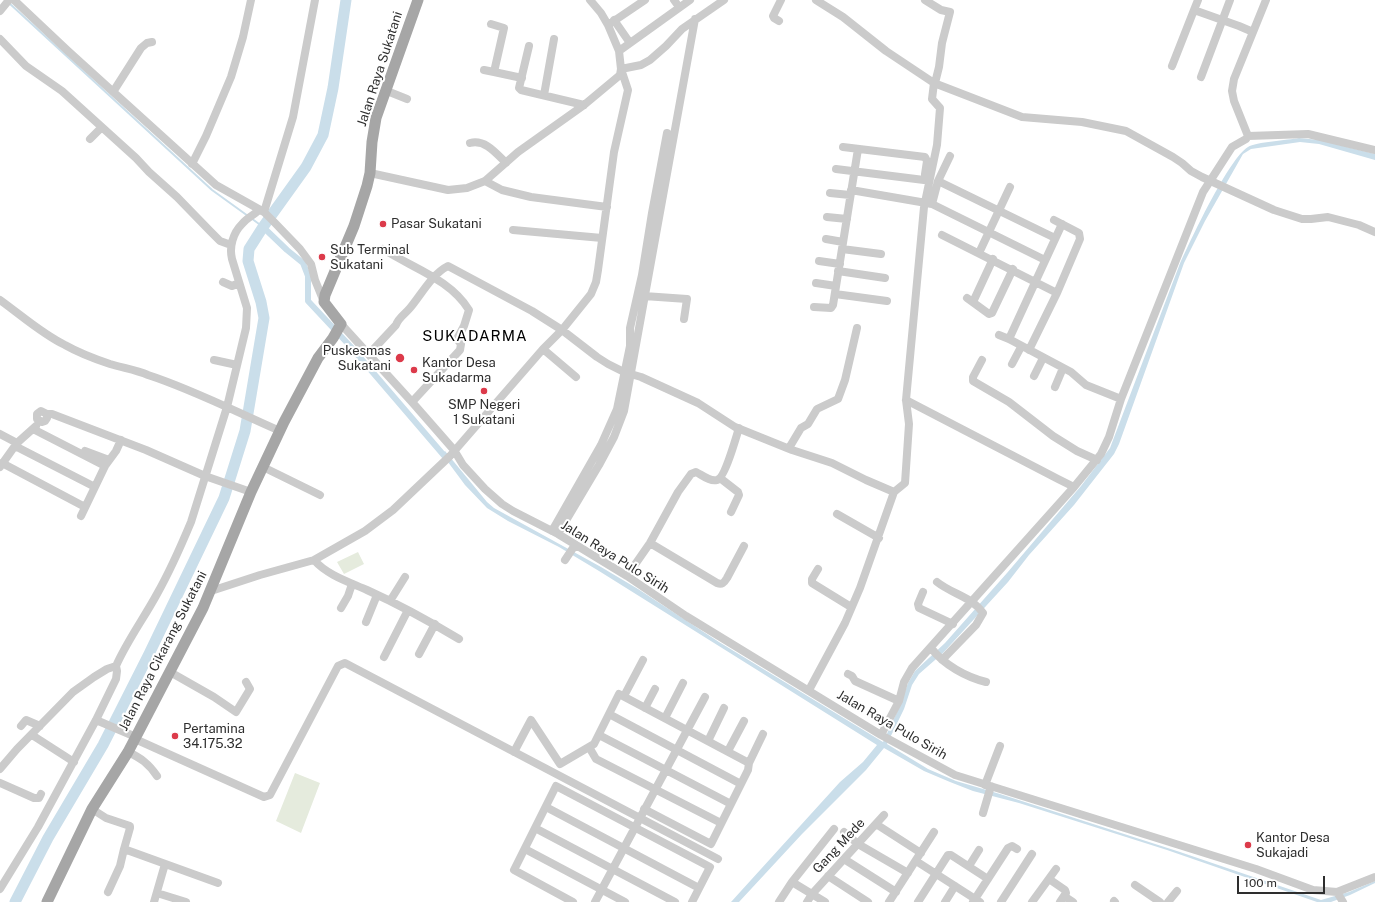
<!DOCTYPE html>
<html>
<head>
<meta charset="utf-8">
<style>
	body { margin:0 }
	#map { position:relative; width:1375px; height:902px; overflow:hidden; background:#fff; font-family:"Public Sans",sans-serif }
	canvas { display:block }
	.scale { position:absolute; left:1237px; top:876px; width:88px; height:18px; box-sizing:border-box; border:2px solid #2e2e2e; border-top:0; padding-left:5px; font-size:12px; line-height:14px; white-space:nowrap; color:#2e2e2e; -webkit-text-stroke:3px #fff; paint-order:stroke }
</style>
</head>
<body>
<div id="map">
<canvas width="1375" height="902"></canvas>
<div class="scale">100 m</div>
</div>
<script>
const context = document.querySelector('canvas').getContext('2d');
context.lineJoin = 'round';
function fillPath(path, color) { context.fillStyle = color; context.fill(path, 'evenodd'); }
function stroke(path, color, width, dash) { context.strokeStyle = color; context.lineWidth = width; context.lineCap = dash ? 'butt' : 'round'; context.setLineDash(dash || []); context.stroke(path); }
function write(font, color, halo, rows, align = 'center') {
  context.font = font + ' "Public Sans",sans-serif'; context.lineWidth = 4; context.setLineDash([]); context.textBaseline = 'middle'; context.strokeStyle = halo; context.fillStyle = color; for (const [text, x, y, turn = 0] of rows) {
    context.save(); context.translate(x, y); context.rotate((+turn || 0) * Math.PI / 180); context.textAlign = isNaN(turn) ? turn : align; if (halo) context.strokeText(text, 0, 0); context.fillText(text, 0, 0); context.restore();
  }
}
const green = new Path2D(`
	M358 552 364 564 344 574 337 562Z
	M295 773 320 783 301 833 276 821Z`);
const water = new Path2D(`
	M1299 138 1319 140 1375 154V160L1319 144 1300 142 1251 149 1243 154 1205 221 1184 263 1119 444 1114 454 1074 505 1029 555 1008 582 943 653 919 674 912 685 904 709 887 744 928 769 956 781 1000 794 1180 852 1321 900 1349 892 1375 881V883L1350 895 1331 902H1317L1167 850 1019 803 973 791 950 782 924 771 884 748 866 770 802 834 739 902H731L840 782 863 762 877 745 599 571 559 547 508 521 487 508 465 485 442 454 445 451 487 502 494 508 601 567 638 589 719 642 883 742 900 706 908 683 915 671 945 643 1007 573 1081 486 1110 448 1179 266C1189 243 1229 158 1248 147 1256 142 1288 140 1299 138Z`);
const stream = new Path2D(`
	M9 3 212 190 248 216
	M251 218 263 227`);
const canal = new Path2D(`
	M263 227 287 250 303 263 308 276V301L351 347 447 459`);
const river = new Path2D(`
	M15 902 48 838 103 745 149 654 224 498 245 431 264 318 261 302 248 261 249 249 263 227 306 167 323 135 333 88 346 0`);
const minor = new Path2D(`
	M14 0 68 51 216 185 264 212 275 223 300 249 311 264 315 280 324 302
	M674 0 679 7
	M816 0 843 17 886 51 934 83 1022 117 1082 122 1126 131 1173 157 1182 163 1191 171 1202 177 1274 210 1302 219H1311L1328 217 1359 225 1375 232
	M925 0 941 10 950 12 942 43 939 67 935 83
	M1198 0 1194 10 1239 26 1253 32
	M0 11 9 0
	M614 20 630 43
	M779 21 774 18 773 16 781 0
	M491 24 504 28 494 72 522 78
	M608 25 645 0
	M0 39 26 66 62 91 136 158 149 172 177 197 210 231 220 241 231 245
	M529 46 519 88 521 90 584 105
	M619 51 690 0
	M1172 66 1194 10
	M484 70 494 72
	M1201 77 1230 0
	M387 91 407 99
	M113 92 141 48 147 43 152 42
	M544 95 554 39
	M1248 136 1308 134 1375 150
	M90 139 101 128
	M470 143C485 139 496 153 506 163
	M843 147 925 157 927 161 925 174
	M192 164 206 136 231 77 243 37 251 0
	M836 169 924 180
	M370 173 448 190 467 188 485 181 518 152 584 105 620 75 621 69 641 65 650 60 666 46 682 29 724 0
	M485 181 502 190 531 197 607 207
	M938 181 1055 238
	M851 190 932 204 1045 260
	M830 193 850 195
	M932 204 938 181 950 156
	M264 212 293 117 315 0
	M827 217 847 219
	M513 230 602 238
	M942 235 1057 293
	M826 239 843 242
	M383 249C412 268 450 279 469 310L464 326 457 339 461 344 460 350 412 402
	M842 249 881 254
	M979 253 1010 187
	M819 261 840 264
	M838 271 885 278
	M223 282 232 286 239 283
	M816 283 836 286
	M835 294 887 301
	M644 296 687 299 684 319
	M967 298 989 314 992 313 1013 269
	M0 300C21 315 42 334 65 345 79 353 95 359 110 364 123 368 136 370 148 375 194 390 236 412 280 431
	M973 302 993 259
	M814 307 831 308 833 305 858 149
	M341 324 412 402 454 450 463 465 485 489 502 504 513 511 558 534 627 576 686 616 881 735 955 775 1256 869 1313 890 1337 892 1375 877
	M999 335 1009 339 1071 372 1086 385 1121 399
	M1009 339 1062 224
	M543 349 576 377
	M1029 350 1057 293 1080 239 1079 233 1054 220
	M369 354 396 325C398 318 405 314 410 308 421 295 432 274 448 266L532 311 562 330 597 357 608 364 624 372 641 377 698 403 735 427 792 450 832 463 866 480 894 492
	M214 360 237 365
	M982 360 973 377V381L1009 402 1053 436 1077 451 1097 460
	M1012 364 1021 347
	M1034 376 1043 358
	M1055 387 1063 368
	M906 400 1058 479 1074 487
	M47 414V418L45 421 42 422 37 419V414L41 411 47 414H52L146 450 205 476 251 492
	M33 429 105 466
	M0 434 17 443
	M15 446 95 487
	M789 448 801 428 808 424 817 409 838 399 845 380 857 328
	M85 451 109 460
	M2 463 85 507
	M0 467 17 443 36 426
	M263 467 320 495
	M720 478 738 492 739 495 731 512
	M837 514 879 538
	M81 516 105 466 116 451 121 440
	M552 531 601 445 617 409 630 346V328L642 275 652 213 667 133
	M558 534 599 465 614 437 624 411 695 19
	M650 543 717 583C722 585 724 583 727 578L744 546
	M314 560C327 575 349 582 367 590 398 604 429 621 459 639
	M565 560 575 545
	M818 569 812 579V583L851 607
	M627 576 650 543 678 492 691 474 696 472C702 475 710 482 717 480 725 478 736 437 739 428
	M937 582C952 594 972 597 983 613L976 625 942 660
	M211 591 260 575 314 560 365 531 393 510 450 456 543 349 562 330 591 294 596 282 598 270 614 152 628 90 621 69 619 51 608 25 601 13 590 0
	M923 592 918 604 919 608 953 624
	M390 601 405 577
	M341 608 348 596 352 584
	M366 622 377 595
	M931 648C944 665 966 677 986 682
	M419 654 435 624
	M384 657 408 610
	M170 672 214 697 236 712 250 689 246 682
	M848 674 852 676 855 681 899 701
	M809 690 845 623 860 588 894 492 905 483 909 424 906 400 924 207 937 145 940 108 932 99 934 83
	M624 696 643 660
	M645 708 655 689
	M609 714 741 784
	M665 718 683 683
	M96 720 136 737
	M21 726 26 720 40 726
	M32 735 74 762
	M599 735 731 804
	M881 735 899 701 904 682 912 668 1074 487 1101 454 1109 437 1121 399 1203 192 1232 147 1246 139 1248 136 1234 101 1232 91 1234 79 1266 0
	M135 739 264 797 270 795 338 666 345 663 718 859
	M708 741 724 708
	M589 747 596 759 721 823
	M728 751 744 721
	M128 752C141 758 149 764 157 776
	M514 752 531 720 560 764 594 744 619 694 749 763
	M0 769 17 749 73 692 94 677 107 669 116 666C127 641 144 618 157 594 170 571 181 546 191 522L227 407 246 328 247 308 232 259C229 247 233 233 242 224 247 218 254 215 259 210
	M0 783 34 798H39L41 794
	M985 785 1000 746
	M546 807 699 888
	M92 809 106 818 130 826V828L124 849 218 883
	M644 809 711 844 748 770 749 763 763 734
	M983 813 991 786
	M876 824 921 853
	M535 828 675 902
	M844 832 858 844 908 873
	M525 849 625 902
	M844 859 896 892
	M916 861 980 902
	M969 866 979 850
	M828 876 868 902
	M1049 879 1065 890 1066 893 1060 902
	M792 882 825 902
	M1135 885 1160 902
	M0 889 38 827 96 720 116 679 117 671 116 666
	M108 892 120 866 124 849
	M1337 892 1343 902
	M157 893 186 902
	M1064 896 1073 902
	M1114 901 1115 902
	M154 902 165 864
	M573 902 514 870 556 786 710 867 692 902
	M595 902 705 697
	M779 902 792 882 834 829
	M807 902 812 894 884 815
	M889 902 934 832
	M918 902 948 855H951L988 879
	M945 902 955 886
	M973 902 1008 848 1012 846 1017 849
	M1001 902 1032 854
	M1032 902 1056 869
	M1168 902 1177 891`);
const major = new Path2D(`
	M47 902 92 809 128 752 203 608 251 492 284 422 318 358 333 338 341 324 324 302 325 295 354 226 367 186 370 173 372 142 376 118 418 0`);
const markers = [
	[383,224,4,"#dc3a4a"],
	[322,257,4,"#dc3a4a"],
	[400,358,5,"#dc3a4a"],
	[414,370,4,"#dc3a4a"],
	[484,391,4,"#dc3a4a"],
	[175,736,4,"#dc3a4a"],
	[1248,845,4,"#dc3a4a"]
];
const streetNames = [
	["Jalan Raya Sukatani",380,69,-72],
	["Jalan Raya Pulo Sirih",615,557,32],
	["Jalan Raya Cikarang Sukatani",163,651,-63],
	["Jalan Raya Pulo Sirih",892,725,30],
	["Gang Mede",839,846,-47]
];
const poiNames = [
	["Pasar Sukatani",391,224],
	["Sub Terminal",330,250],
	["Sukatani",330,265],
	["Puskesmas",391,351,"right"],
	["Sukatani",391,366,"right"],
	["Kantor Desa",422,363],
	["Sukadarma",422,378],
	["SMP Negeri",484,405,"center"],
	["1 Sukatani",484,420,"center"],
	["Pertamina",183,729],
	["34.175.32",183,744],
	["Kantor Desa",1256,838],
	["Sukajadi",1256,853]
];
const quarterNames = [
	["SUKADARMA",475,336]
];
fillPath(green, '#e5ebdd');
fillPath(water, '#cadeea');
stroke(stream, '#cadeea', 2);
stroke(canal, '#cadeea', 6);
stroke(river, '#cadeea', 11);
stroke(minor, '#cbcbcb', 8);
stroke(major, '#a6a6a6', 11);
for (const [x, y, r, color] of markers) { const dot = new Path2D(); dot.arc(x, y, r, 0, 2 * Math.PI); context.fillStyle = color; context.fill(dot); stroke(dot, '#fff', 1.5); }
write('13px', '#2e2e2e', '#fff', streetNames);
write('13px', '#2e2e2e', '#fff', poiNames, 'left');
context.letterSpacing = '1px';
write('15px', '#000', '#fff', quarterNames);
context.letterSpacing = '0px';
</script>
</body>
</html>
